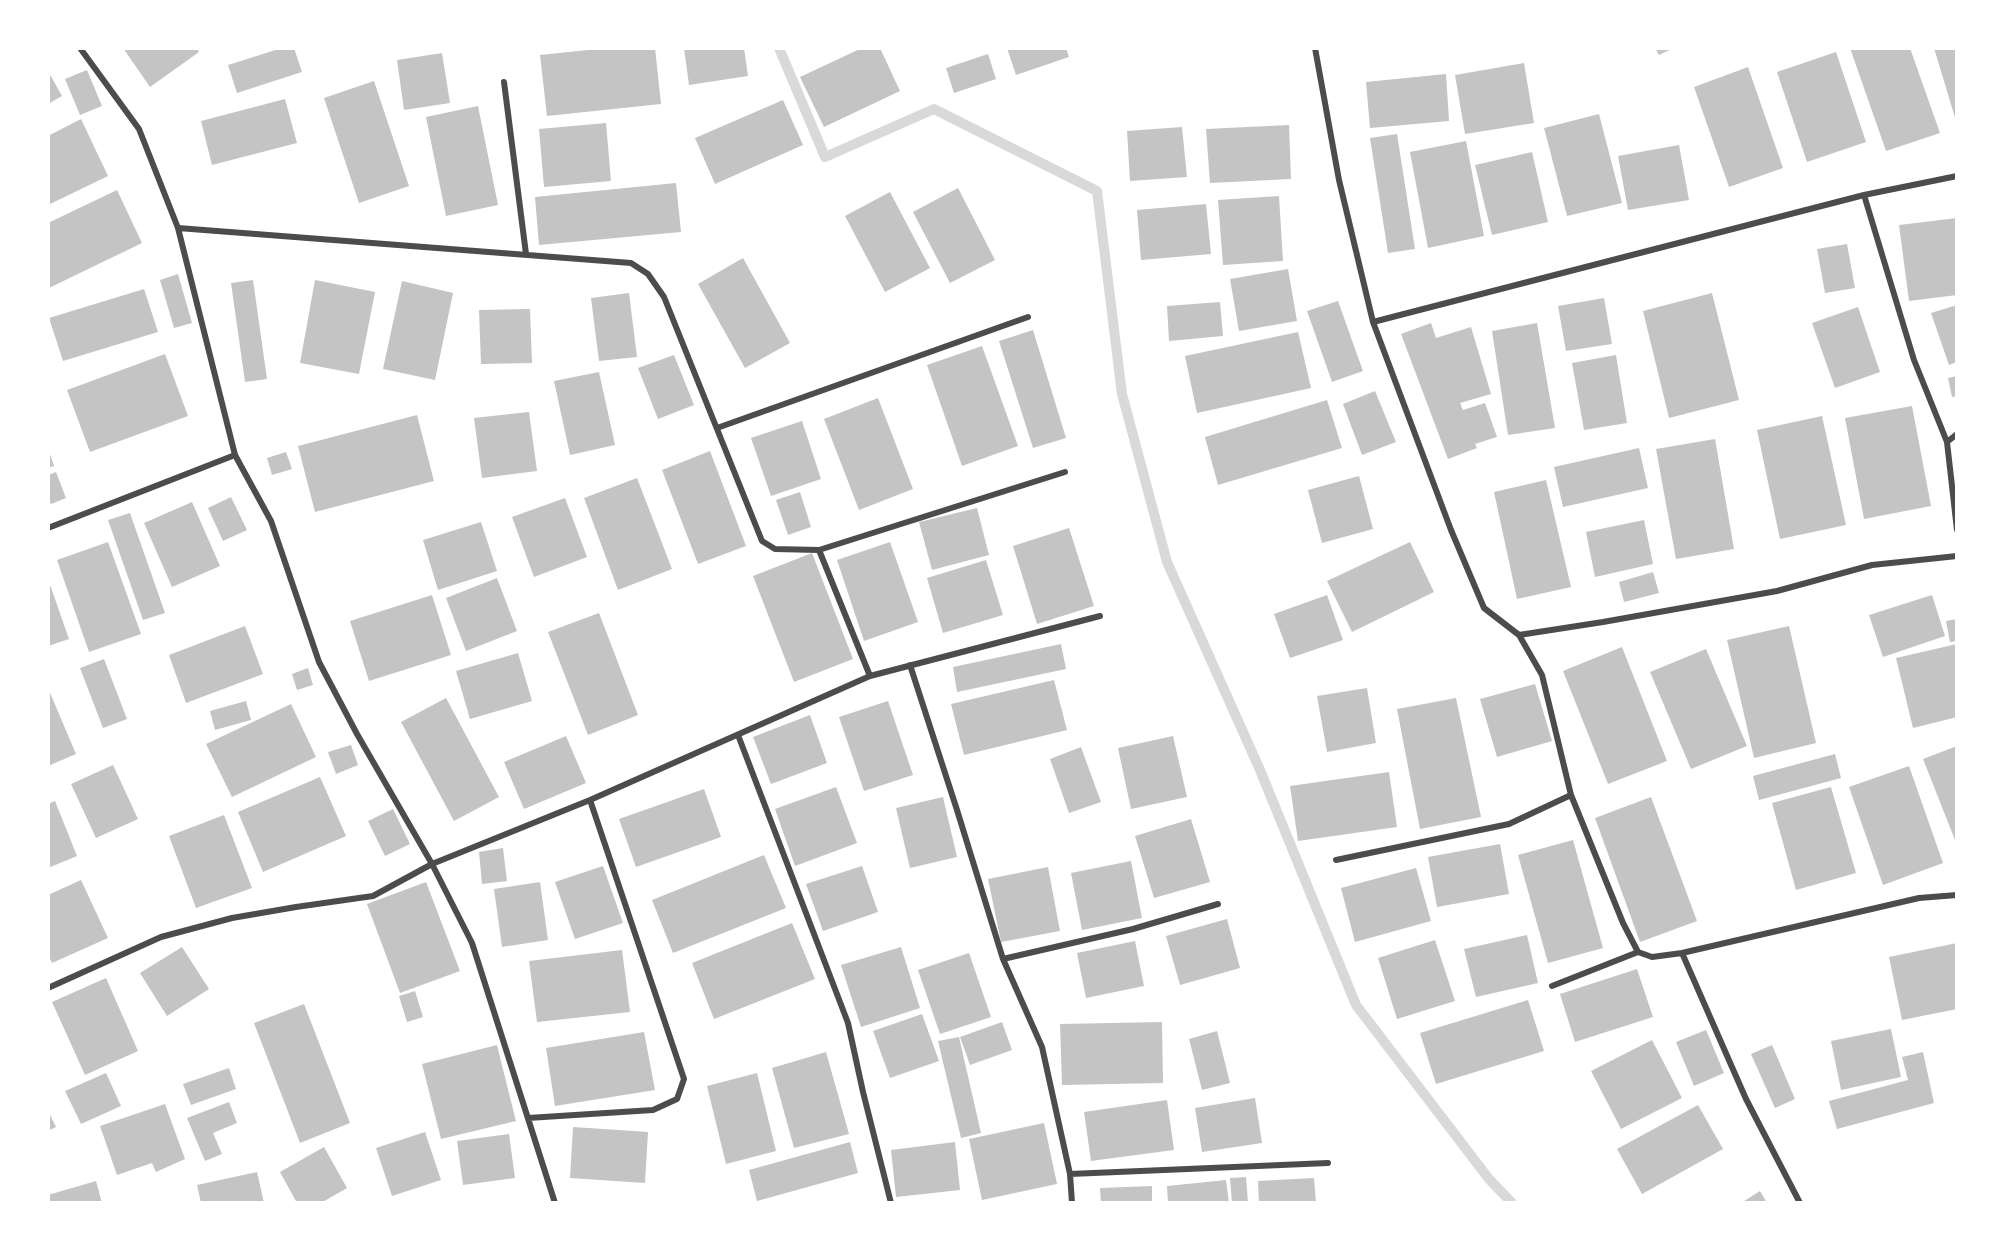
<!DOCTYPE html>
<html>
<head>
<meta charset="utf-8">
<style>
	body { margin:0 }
	#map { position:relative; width:2005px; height:1251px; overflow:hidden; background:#fff; font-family:"Golos Text",sans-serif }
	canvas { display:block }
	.frame { position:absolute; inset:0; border:50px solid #fff; pointer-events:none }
</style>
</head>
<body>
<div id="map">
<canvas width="2005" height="1251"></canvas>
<div class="frame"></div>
</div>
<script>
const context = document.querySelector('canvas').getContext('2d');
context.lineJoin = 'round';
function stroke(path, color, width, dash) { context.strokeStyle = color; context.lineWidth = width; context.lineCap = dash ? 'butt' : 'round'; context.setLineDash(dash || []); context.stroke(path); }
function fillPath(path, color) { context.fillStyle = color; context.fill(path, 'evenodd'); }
const stream = new Path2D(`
	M779 48 825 157 934 109 1097 191 1122 394 1167 562 1260 770 1356 1005 1489 1179 1512 1203`);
const building = new Path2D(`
	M123 48H197L199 52 150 87Z
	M282 48H294L302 72 237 93 228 65Z
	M607 48H655L661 104 547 116 540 55Z
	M684 48H744L748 76 689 85Z
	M862 48H880L900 91 824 127 800 77Z
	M1007 48H1066L1069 57 1016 75Z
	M1655 48H1674L1659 55Z
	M1850 48H1910L1940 133 1886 151Z
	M1934 48H1957V121H1956Z
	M1836 52 1866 142 1807 162 1777 72Z
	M442 53 450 103 404 110 397 60Z
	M988 54 996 79 954 93 946 68Z
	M1524 63 1534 123 1465 134 1455 75Z
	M1748 67 1783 168 1729 187 1694 87Z
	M87 70 102 106 80 115 65 79Z
	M48 71 62 96 48 104Z
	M1446 74 1449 121 1370 128 1366 82Z
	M374 81 409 186 359 203 324 98Z
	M285 99 297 143 212 165 201 121Z
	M783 100 803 145 715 184 695 138Z
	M478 106 498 205 446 216 426 117Z
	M1599 114 1622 203 1567 216 1544 128Z
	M81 119 108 176 48 205V136Z
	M606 123 611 181 544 187 539 129Z
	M1289 125 1291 179 1210 183 1206 129Z
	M1182 127 1187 177 1130 181 1127 131Z
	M1397 134 1415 249 1388 253 1370 138Z
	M1466 141 1484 236 1428 248 1410 152Z
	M1679 145 1689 200 1628 210 1618 156Z
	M1532 152 1548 222 1492 235 1475 165Z
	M676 183 681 232 539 245 535 197Z
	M958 188 995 260 950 283 913 212Z
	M117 190 142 243 49 288 48 223Z
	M890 192 930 268 885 292 845 216Z
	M1279 196 1283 261 1223 265 1218 200Z
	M1206 204 1211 254 1141 260 1137 210Z
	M1957 218V295L1909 301 1899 225Z
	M1847 244 1855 288 1825 293 1817 249Z
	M743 258 790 343 745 368 698 284Z
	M1288 269 1297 321 1239 331 1230 279Z
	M178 274 192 323 174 328 160 280Z
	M253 280 267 379 245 382 231 283Z
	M315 280 375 292 359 374 300 363Z
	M402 281 453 293 435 380 383 369Z
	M144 289 158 332 63 361 49 318Z
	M629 293 637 357 599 361 591 298Z
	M1712 293 1739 400 1669 418 1643 311Z
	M1604 298 1612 344 1566 351 1558 306Z
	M1338 301 1363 371 1332 382 1307 311Z
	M1220 302 1223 336 1169 341 1167 306Z
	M1957 305V362L1949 365 1931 313Z
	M1858 307 1880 372 1835 388 1812 323Z
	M530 309 532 363 481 364 479 310Z
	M1431 323 1436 338 1471 327 1491 394 1460 403 1463 410 1485 403 1497 437 1475 444 1477 448 1448 459 1401 334Z
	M1537 323 1555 428 1508 435 1492 331Z
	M1033 330 1066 438 1033 448 999 341Z
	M1298 332 1311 388 1197 413 1185 356Z
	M982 346 1018 446 962 466 927 365Z
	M165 354 188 416 90 452 67 390Z
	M674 355 694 405 658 419 638 368Z
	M1616 355 1627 423 1584 430 1572 363Z
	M599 372 615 445 570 455 554 381Z
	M1957 376V396L1952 397 1948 378Z
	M1375 391 1396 442 1362 455 1343 404Z
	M878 398 913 489 859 510 824 419Z
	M1327 400 1342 448 1218 485 1205 437Z
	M1912 406 1931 506 1864 519 1845 418Z
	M529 412 537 471 482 478 474 418Z
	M417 415 434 481 315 512 298 446Z
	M1822 416 1846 525 1780 539 1757 430Z
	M802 421 821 479 771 496 751 438Z
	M1715 439 1734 549 1676 559 1656 449Z
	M48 448 54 466 48 468Z
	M1639 448 1648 488 1563 507 1554 467Z
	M710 451 746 546 698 564 662 470Z
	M286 452 292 469 272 475 267 458Z
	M56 472 66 498 51 504 48 498V475Z
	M1359 476 1373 529 1322 543 1308 490Z
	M637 478 672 569 618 590 584 498Z
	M1546 480 1571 587 1517 599 1494 492Z
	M800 492 811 527 788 535 776 500Z
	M231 497 247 530 223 541 208 508Z
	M565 498 587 557 534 577 512 517Z
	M192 502 220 566 172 587 144 523Z
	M977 508 989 555 932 570 919 522Z
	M130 513 165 613 143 620 108 520Z
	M1644 520 1653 564 1595 577 1586 532Z
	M481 522 497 571 438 590 423 540Z
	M1069 528 1094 606 1037 624 1013 546Z
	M108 542 141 634 89 652 57 560Z
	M890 542 918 622 864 641 837 560Z
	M1410 542 1434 592 1352 632 1327 581Z
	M812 553 853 659 794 682 753 576Z
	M986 560 1003 615 943 633 927 578Z
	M1653 572 1659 593 1624 602 1619 582Z
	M497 578 517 631 466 651 446 598Z
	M48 579 69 639 48 646Z
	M432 595 451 655 369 681 350 621Z
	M1327 595 1343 640 1290 658 1274 614Z
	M1932 595 1945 636 1883 657 1869 615Z
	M599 613 638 715 588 735 548 632Z
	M1957 619V641L1950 642 1946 621Z
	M245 626 263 674 186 703 169 655Z
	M1789 626 1816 743 1754 758 1727 640Z
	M1061 644 1066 669 957 692 953 667Z
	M1957 644V717L1913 728 1896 658Z
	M1622 647 1667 761 1608 784 1563 671Z
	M1706 649 1747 746 1691 769 1650 672Z
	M518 653 532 701 470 719 456 671Z
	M104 659 127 719 103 728 80 668Z
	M308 668 313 685 297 690 292 674Z
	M1054 680 1067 730 964 755 951 704Z
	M1535 684 1552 741 1497 757 1480 699Z
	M48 688 76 754 48 766Z
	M1367 688 1376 743 1327 752 1317 696Z
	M446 698 499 797 454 821 401 722Z
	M1456 698 1481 817 1420 829 1397 709Z
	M246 701 251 720 215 730 210 711Z
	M888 701 913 775 864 791 839 717Z
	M291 704 316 757 232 797 206 744Z
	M810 715 827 763 771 784 753 737Z
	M566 736 586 783 524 809 504 762Z
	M1173 736 1187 797 1131 809 1118 748Z
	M351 745 358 765 336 774 328 752Z
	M1957 746V845L1923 759Z
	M1081 747 1101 802 1069 813 1050 759Z
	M1835 754 1841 778 1759 800 1753 776Z
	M113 765 138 819 96 838 71 784Z
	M1909 766 1943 863 1883 885 1849 787Z
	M1389 772 1397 827 1298 841 1290 786Z
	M320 777 346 836 263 872 238 812Z
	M836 787 857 843 795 866 775 809Z
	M1831 787 1856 873 1796 890 1772 803Z
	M704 789 721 837 636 867 619 819Z
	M943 797 957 857 910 868 896 808Z
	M1651 797 1697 921 1640 942 1595 818Z
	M55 801 77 856 48 868V804Z
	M393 809 410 844 385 856 368 821Z
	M224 815 252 888 196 908 169 836Z
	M1191 819 1210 882 1154 898 1135 836Z
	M1573 840 1603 948 1548 963 1518 855Z
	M1500 844 1509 894 1437 907 1428 857Z
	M503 848 507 881 482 884 479 852Z
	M764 855 786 908 673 953 652 900Z
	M1131 861 1142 918 1082 930 1071 873Z
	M603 866 623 923 575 939 555 882Z
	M862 866 878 912 823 931 806 884Z
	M1048 867 1060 931 1001 942 988 879Z
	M1416 868 1431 921 1355 942 1341 888Z
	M81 880 108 938 52 963 48 954V895Z
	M426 882 460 971 400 993 367 904Z
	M540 882 548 940 502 947 494 889Z
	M1227 919 1240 968 1180 985 1166 936Z
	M792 923 815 979 714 1019 692 963Z
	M1527 935 1538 983 1476 997 1464 949Z
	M1435 940 1455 1001 1397 1019 1378 958Z
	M1135 941 1144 986 1086 998 1077 953Z
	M1957 943V1009L1902 1020 1889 957Z
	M182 947 209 989 167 1016 140 973Z
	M901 947 920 1008 861 1027 841 965Z
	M622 950 630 1012 537 1022 529 961Z
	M969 953 991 1017 940 1034 918 970Z
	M1637 969 1653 1017 1575 1042 1560 994Z
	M106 978 138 1051 85 1075 52 1002Z
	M415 991 423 1017 407 1022 399 996Z
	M1528 1000 1544 1051 1436 1084 1420 1033Z
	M304 1004 350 1123 300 1143 254 1023Z
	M922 1014 939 1061 890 1078 873 1031Z
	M1002 1022 1012 1050 970 1065 960 1037Z
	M1162 1022 1163 1083 1062 1085 1060 1024Z
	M1891 1029 1901 1077 1841 1090 1831 1041Z
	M1706 1030 1724 1073 1694 1086 1676 1042Z
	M1217 1031 1230 1083 1202 1090 1189 1039Z
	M644 1032 655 1090 555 1106 546 1048Z
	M959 1037 981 1133 961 1138 938 1041Z
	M1652 1040 1682 1098 1621 1129 1591 1071Z
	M497 1045 516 1121 441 1139 422 1064Z
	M1772 1045 1795 1099 1775 1108 1751 1054Z
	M826 1052 849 1134 794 1148 772 1068Z
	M1923 1052 1934 1103 1837 1129 1829 1101 1908 1080 1902 1057Z
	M229 1068 236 1089 191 1105 183 1084Z
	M106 1073 121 1106 81 1124 65 1091Z
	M757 1073 776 1151 726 1164 707 1086Z
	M1255 1098 1262 1143 1202 1152 1195 1108Z
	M1167 1100 1174 1150 1091 1161 1084 1112Z
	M229 1102 237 1123 213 1133 222 1154 205 1161 187 1118Z
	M165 1104 185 1159 156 1172 152 1163 117 1175 100 1126Z
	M1698 1105 1723 1149 1642 1194 1617 1149Z
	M48 1111 56 1127 48 1131Z
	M1044 1123 1057 1184 982 1200 969 1139Z
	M573 1127 648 1132 645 1183 570 1178Z
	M425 1132 441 1180 392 1196 376 1148Z
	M509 1134 515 1178 463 1185 457 1141Z
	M850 1142 858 1173 757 1201 749 1170Z
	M955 1142 960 1190 896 1197 891 1150Z
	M324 1147 347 1188 321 1203H297L280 1172Z
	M257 1172 264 1203H201L197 1185Z
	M1246 1177 1248 1203H1232L1230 1178Z
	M1314 1178 1316 1203H1259L1258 1181Z
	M1226 1180 1229 1203H1168L1167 1186Z
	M96 1181 102 1203H48V1195Z
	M1152 1186V1203H1101L1100 1188Z
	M1760 1191 1767 1203H1741Z`);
const minor = new Path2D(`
	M80 48 139 129 178 228 235 455 271 521 319 662 357 734 432 864 472 943 555 1203
	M1315 48 1339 180 1373 322 1451 530 1484 608 1519 635 1542 675 1571 795 1623 923 1638 952 1652 957 1682 953 1919 898 1957 895
	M504 82 526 254
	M1864 195 1914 360 1947 442 1957 530
	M178 228 631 263 648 274 664 297 762 541 775 549 819 550 870 676
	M1373 322 1864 195 1957 176
	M717 428 1028 317
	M1947 442 1957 434
	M48 528 235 455
	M819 550 1065 472
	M1519 635 1603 622 1777 591 1872 565 1957 556
	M910 665 957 810 1003 959 1042 1047 1070 1174 1072 1203
	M738 735 848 1023 863 1092 891 1203
	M1336 860 1509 824 1571 795
	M1682 953 1746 1099 1800 1203
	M1003 959 1133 929 1218 904
	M1552 986 1638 952
	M48 988 161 937 232 918 296 907 373 896 432 864 590 800 870 676 1100 616
	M528 1118 653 1110 677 1099 684 1079 590 800
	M1070 1174 1328 1163`);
stroke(stream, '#d9d9d9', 10);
fillPath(building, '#c4c4c4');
stroke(minor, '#4c4c4c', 6);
</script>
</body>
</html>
